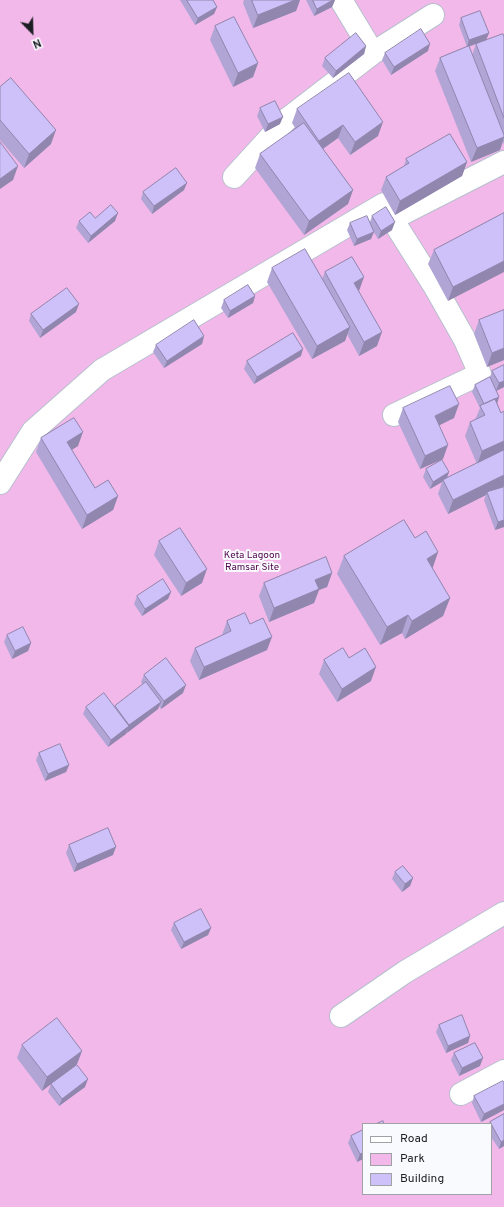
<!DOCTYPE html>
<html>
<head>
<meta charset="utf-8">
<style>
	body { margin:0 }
	#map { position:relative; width:504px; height:1207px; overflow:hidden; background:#f8fafd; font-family:Overpass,sans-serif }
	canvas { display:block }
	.legend { position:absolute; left:362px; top:1123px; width:130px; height:72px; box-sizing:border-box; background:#f8fafd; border:1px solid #a0a2a6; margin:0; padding:5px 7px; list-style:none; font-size:12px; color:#1b1e23 }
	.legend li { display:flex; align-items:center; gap:8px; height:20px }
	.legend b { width:20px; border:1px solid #a0a2a6 }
	.north { position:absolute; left:12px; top:12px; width:40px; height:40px; -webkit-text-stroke:3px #f8fafd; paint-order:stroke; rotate:157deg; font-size:11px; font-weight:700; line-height:16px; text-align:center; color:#1b1e23 }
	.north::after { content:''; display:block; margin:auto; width:14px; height:18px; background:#1b1e23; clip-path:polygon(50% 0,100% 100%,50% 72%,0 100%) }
</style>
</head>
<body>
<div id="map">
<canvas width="504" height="1207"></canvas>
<ul class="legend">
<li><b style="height:5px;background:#fff"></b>Road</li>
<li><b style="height:11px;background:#f3b8ea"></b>Park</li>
<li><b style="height:11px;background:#cec0f9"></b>Building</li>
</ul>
<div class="north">N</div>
</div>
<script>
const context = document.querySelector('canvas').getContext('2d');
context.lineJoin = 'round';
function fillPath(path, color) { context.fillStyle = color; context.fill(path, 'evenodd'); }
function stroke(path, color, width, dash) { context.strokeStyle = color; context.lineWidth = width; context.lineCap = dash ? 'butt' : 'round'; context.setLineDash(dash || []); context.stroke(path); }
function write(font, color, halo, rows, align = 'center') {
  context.font = font + ' Overpass,sans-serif'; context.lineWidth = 4; context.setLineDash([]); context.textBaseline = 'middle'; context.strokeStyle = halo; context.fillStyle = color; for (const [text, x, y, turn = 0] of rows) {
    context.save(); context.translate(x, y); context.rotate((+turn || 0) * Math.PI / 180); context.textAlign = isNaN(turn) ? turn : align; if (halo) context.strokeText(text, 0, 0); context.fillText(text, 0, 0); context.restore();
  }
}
const green = new Path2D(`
	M0 0H504V1207H0ZM363 1124H491V1194H363Z`);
const street = new Path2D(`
	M373 53 433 15
	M234 177 286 120 373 53 341 0
	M392 219 435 287 465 340 480 374 394 415
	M0 483 33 431 102 370 384 204 392 219 504 162
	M341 1016 405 972 504 913
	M461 1094 504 1071`);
const wall = new Path2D(`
	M180 0H213L217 7 214 14 195 25Z
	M244 0H300L296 11 253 28 243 3Z
	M306 0H335L332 7 314 16Z
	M461 18 489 33 486 40 469 47 472 55 476 44 504 37V145L503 142 500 150 471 162 435 71 440 58 467 47 459 25Z
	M215 26 258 63 253 77 233 87 210 40Z
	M366 46 364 54 333 78 322 66 325 58Z
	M428 51 391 75 382 60 385 53Z
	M0 87 51 144 24 168 0 140Z
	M260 108 280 124 265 132 257 116Z
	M297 109 378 136 350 155 338 138 323 149 353 190 348 204 304 235 255 168 260 154 296 129 292 123Z
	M406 159 467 162 462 176 395 215 381 190 386 177 404 166Z
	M184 190 152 214 141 199 143 192Z
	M504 213 448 301 428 264 434 250Z
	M372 216 392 230 378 239 372 229 371 239 354 246 347 230 350 223 370 222Z
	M95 218 115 221 88 243 76 228 79 221Z
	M272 268 322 279 325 272 359 291 377 346 359 356 347 334 345 341 312 359 267 282Z
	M255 296 253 303 228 318 221 308 224 300Z
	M76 312 40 338 29 321 31 314Z
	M479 320 504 360 487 367 474 334Z
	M204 336 202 344 164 368 153 352 156 345Z
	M301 356 254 384 244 369 247 361Z
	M492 371 504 387 496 391 502 487H504V527L495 530 484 500 486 495 448 514 438 494 442 482 430 489 423 477 426 469 449 472 447 478 477 464 465 436 470 422 475 420 480 408 472 392 475 385 490 377Z
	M403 408 454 418 439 425 443 459 420 469 398 422Z
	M41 438 78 446 71 450 95 488 118 496 113 510 82 529 36 452Z
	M415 538 438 552 432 568 450 598 443 616 405 639 402 633 380 645 337 574 344 556Z
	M159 541 202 583 181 596 154 555Z
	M332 573 327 587 319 590 314 603 269 622 259 596 264 583Z
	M171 592 168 599 142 616 134 604 137 596Z
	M227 621 250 624 267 650 199 680 190 661 195 648 222 635Z
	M7 635 31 643 28 651 12 659 4 642Z
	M349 658 371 681 337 702 319 674 324 660Z
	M144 675 183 693 161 709 159 706 158 709 108 747 83 714 86 707H114L115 706 143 685 141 682Z
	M39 753 69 765 66 772 45 781 36 760Z
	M69 845 113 855 74 872 66 853Z
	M395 872 413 878 410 886 402 892 392 879Z
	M174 923 211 928 208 935 181 949 171 930Z
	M439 1025 470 1036 468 1043 446 1053 436 1032Z
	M22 1045 82 1051 77 1064 42 1091 17 1058Z
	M454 1053 480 1066 459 1076 451 1060Z
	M504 1083V1110L481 1122 472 1103 474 1096Z
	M51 1084 85 1087 59 1106 48 1092Z
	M504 1114V1146L499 1149 491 1137V1124H489L490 1122Z
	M363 1130V1159L357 1162 348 1143 351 1136Z`);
const shadedWall = new Path2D(`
	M295 0H300L296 11 253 28 258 15Z
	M333 0H335L332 7 314 16 317 9Z
	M217 7 214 14 195 25 198 18Z
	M489 33 486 40 467 47 469 40Z
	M430 44 428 51 391 75 394 67Z
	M366 46 364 54 333 78 336 71Z
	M258 63 253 77 233 87 238 73Z
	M283 117 280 124 265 132 268 124Z
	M383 122 378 136 350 155 355 142Z
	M343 125 338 138 314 155 319 141Z
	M56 130 51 144 24 168 29 154Z
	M504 137 500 150 471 162 477 148Z
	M467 162 462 176 395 215 400 201Z
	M18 166 13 180 0 189V179Z
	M187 183 184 190 152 214 154 206Z
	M353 190 348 204 304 235 309 221Z
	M118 213 115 221 88 243 91 236Z
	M395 222 392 230 378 239 381 231Z
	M374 232 371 239 354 246 357 239Z
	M504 261V272L448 301 453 287Z
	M364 277 359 291 354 283Z
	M255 296 253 303 228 318 230 311Z
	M79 304 76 312 40 338 43 330Z
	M350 327 345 341 312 359 317 346Z
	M382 332 377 346 359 356 364 342Z
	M204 336 202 344 164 368 167 361Z
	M504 348V360L487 367 492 353Z
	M303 349 301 356 254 384 257 377Z
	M504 381V387L496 391 499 383Z
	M499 397 497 404H484Z
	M459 404 454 418 430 430 435 416Z
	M83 432 78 446 62 456 67 442Z
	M504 441V452L477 465 482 451Z
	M448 445 443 459 420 469 425 456Z
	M449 472 446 480H443L442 482 430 489 433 482Z
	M504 475V486L488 494 487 492 486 495 448 514 453 500Z
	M118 496 113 510 82 529 87 515Z
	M504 520V527L495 530 498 522Z
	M438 552 432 570 427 559Z
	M207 569 202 583 181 596 186 583Z
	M332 573 327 587 319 590 314 603 269 622 274 608 315 580Z
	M171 592 168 599 142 616 145 609Z
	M450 598 443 616 405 639 412 621Z
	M408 615 402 633 380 645 387 627Z
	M272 637 267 650 199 680 204 667Z
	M31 643 28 651 12 659 15 651Z
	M376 667 371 681 337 702 342 689Z
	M186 685 183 693 161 709 164 701Z
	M161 702 158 709 127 733 129 725Z
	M129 726 126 734 108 747 111 740Z
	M69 765 66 772 45 781 48 774Z
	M116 847 113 855 74 872 77 864Z
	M413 878 410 886 402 892 405 884Z
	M211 928 208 935 181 949 184 942Z
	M470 1036 468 1043 446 1053 448 1046Z
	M82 1051 77 1064 42 1091 47 1077Z
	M483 1058 480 1066 459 1076 462 1068Z
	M88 1079 85 1087 59 1106 62 1099Z
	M504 1104V1110L481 1122 484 1114Z
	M504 1140V1146L499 1149 501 1142Z
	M363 1153V1159L357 1162 360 1154Z`);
const building = new Path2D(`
	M187 0H213L217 7 198 18Z
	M252 0H295L258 15Z
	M313 0H333L317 9Z
	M480 11 489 33 469 40 461 18Z
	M234 17 258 63 238 73 215 26Z
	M421 29 430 44 394 67 385 53Z
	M356 33 366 46 336 71 325 58Z
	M503 34 504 37V118L476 44Z
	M469 46 504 135V137L477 148 440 58Z
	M349 73 383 122 355 142 343 125 319 141 297 109Z
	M11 78 56 130 29 154 0 120V87Z
	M275 101 283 117 268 124 260 108Z
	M304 123 353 190 309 221 260 154Z
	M450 134 467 162 400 201 386 177 409 163 406 159Z
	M0 142 18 166 0 179Z
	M176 168 187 183 154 206 143 192Z
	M111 205 118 213 91 236 79 221 90 212 95 218Z
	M386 207 395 222 381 231 372 216Z
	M504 213V261L453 287 434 250Z
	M367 216 374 232 357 239 350 223Z
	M305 249 350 327 317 346 272 268Z
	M352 257 364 277 354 283 382 332 364 342 325 272Z
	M248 285 255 296 230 311 224 300Z
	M67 288 79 304 43 330 31 314Z
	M504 310V348L492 353 479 320Z
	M194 320 204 336 167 361 156 345Z
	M293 333 303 349 257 377 247 361Z
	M504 365V381L499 383 492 371Z
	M490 377 499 397 484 404 475 385Z
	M450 386 459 404 435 416 448 445 425 456 403 408Z
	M495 399 501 413 504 411V441L482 451 470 422 485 415 480 406Z
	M74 418 83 432 67 442 95 488 108 480 118 496 87 515 41 438Z
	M504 450V475L453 500 443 480Z
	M442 460 449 472 433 482 426 469Z
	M504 487V520L498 522 487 492Z
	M404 520 415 538 426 531 438 552 427 559 450 598 412 621 408 615 387 627 344 556Z
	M180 528 207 569 186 583 159 541Z
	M326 557 332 573 315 580 319 589 274 608 264 583Z
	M163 579 171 592 145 609 137 596Z
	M245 613 250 624 263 618 272 637 204 667 195 648 231 631 227 621Z
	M23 627 31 643 15 651 7 635Z
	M343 648 349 658 365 648 376 667 342 689 324 660Z
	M166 658 186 685 164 701 144 675Z
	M146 682 161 702 129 725 115 706Z
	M104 693 129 726 111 740 86 707Z
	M60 744 69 765 48 774 39 753Z
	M108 828 116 847 77 864 69 845Z
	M403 866 413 878 405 884 395 872Z
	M201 909 211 928 184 942 174 923Z
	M462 1015 470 1036 448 1046 439 1025Z
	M57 1018 82 1051 47 1077 22 1045Z
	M475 1043 483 1058 462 1068 454 1053Z
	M77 1065 88 1079 62 1099 51 1084Z
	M503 1081 504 1083V1104L484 1114 474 1096Z
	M504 1114V1140L501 1142 490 1122Z
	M383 1121 384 1124H376Z
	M363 1130V1153L360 1154 351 1136Z`);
const parkNames = [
	["Keta Lagoon",252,556],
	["Ramsar Site",252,568]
];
fillPath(green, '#f3b8ea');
stroke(street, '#b7bfcd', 24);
stroke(street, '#fff', 22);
fillPath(wall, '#b1a5d6');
fillPath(shadedWall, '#9086ae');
fillPath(building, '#cec0f9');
stroke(building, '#9086ae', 1);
write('10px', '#50054c', '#f8fafd', parkNames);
</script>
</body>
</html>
